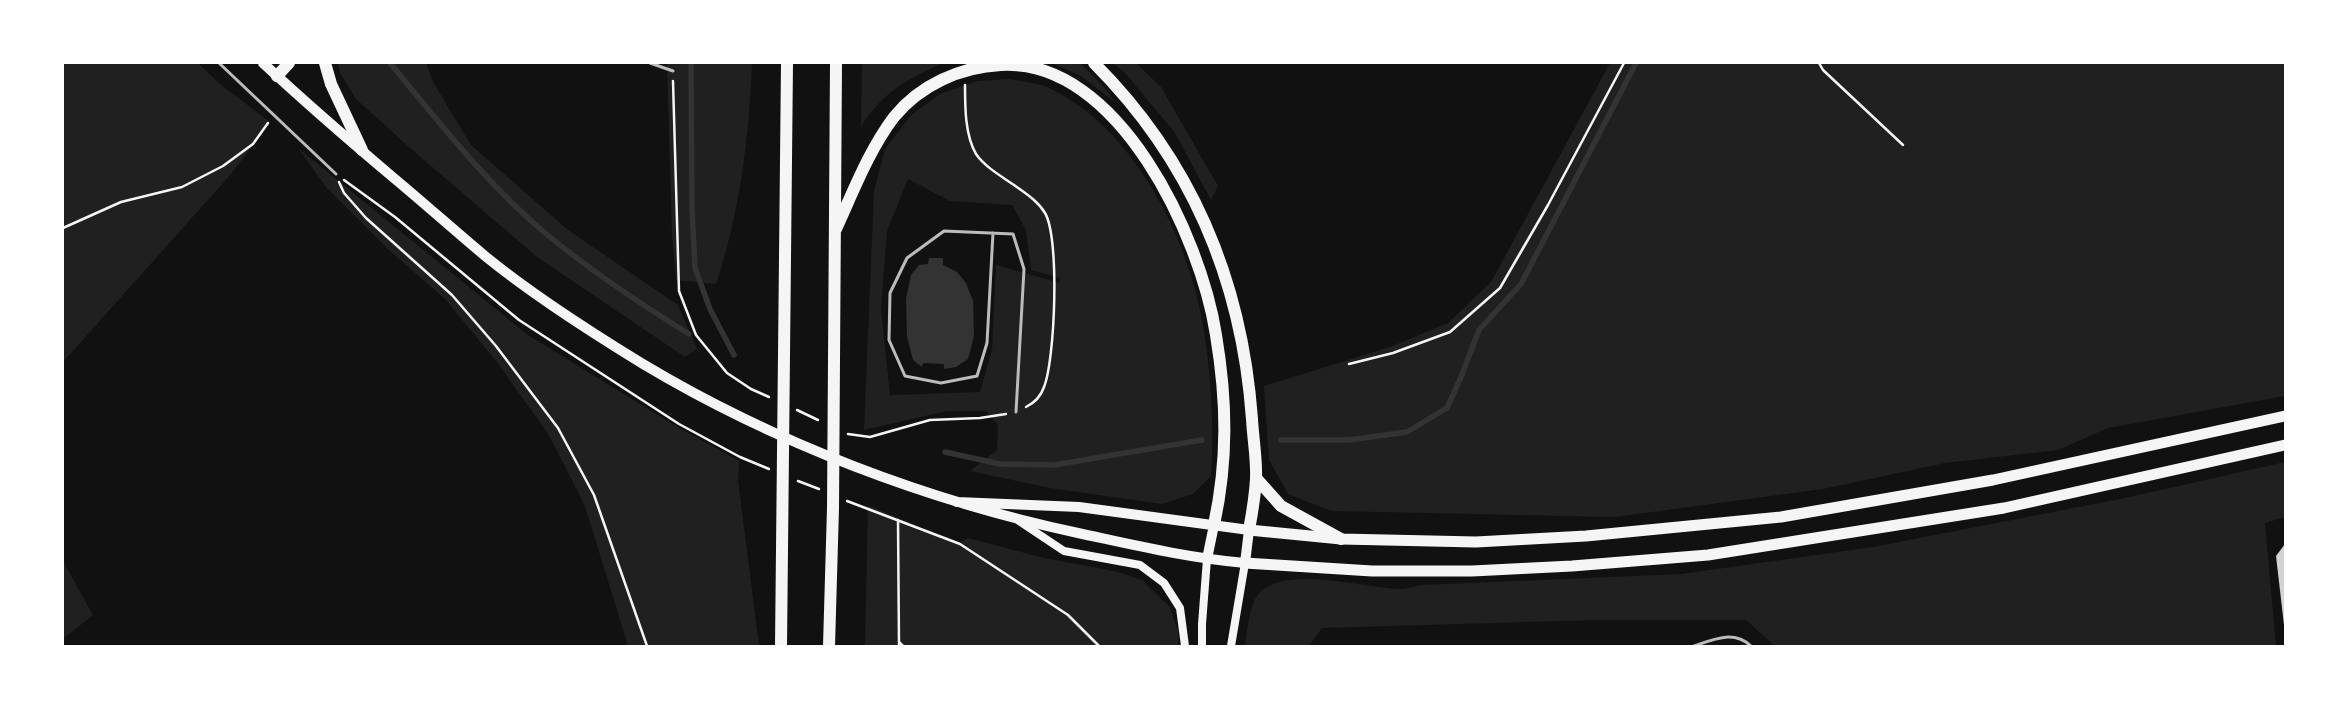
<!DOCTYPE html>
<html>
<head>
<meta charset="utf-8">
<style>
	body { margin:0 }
	#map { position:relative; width:2348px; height:709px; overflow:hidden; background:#111; font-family:Karla,sans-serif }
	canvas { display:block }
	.frame { position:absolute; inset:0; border:64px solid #fff; pointer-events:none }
</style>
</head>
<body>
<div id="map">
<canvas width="2348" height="709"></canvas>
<div class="frame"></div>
</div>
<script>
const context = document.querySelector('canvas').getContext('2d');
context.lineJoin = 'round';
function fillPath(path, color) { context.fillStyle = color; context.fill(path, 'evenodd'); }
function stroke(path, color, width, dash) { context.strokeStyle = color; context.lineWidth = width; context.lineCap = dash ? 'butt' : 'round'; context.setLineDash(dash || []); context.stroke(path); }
const green = new Path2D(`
	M63 63H198L220 84 270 122 232 173 63 362Z
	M338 63H426L433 82 471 145 568 230 678 305 697 349 685 357 537 257 409 147 356 99 340 73Z
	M667 63H752C749 138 740 213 716 284L676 280 672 235Z
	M862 63H943C905 80 885 91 861 126Z
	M1052 63H1080L1103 86 1116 103 1081 76Z
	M1113 63H1136L1161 87 1218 186 1211 200 1175 133 1125 73Z
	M1610 63H2285V396L2108 428 2058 450 1945 463 1823 489 1615 517 1331 511 1288 494 1269 460 1264 386 1390 347 1448 323 1491 282Z
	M1009 79C1023 82 1041 83 1053 90 1126 126 1176 216 1196 293 1210 348 1215 420 1211 476L1193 494 1162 504 1050 488 970 471 997 450 998 425 986 411H947L864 430 874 191 885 149 911 115 940 94 977 81ZM908 179 950 201 1012 205 1026 230 1031 270 1060 278V283L996 265 992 350 980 392 890 395 881 309 887 231Z
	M298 148 528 335 674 425 739 461 738 480 759 646H628L585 506 549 435 496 361 445 299 390 251 326 187Z
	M2285 462V517L2265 523 2276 646H1775L1746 620H1595L1322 628 1309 646H1245C1247 633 1248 617 1253 604 1269 558 1366 590 1401 589 1408 589 1416 586 1422 585L1681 574 1873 547 2125 498Z
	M868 505 959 544 968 538 1044 558 1114 571 1142 580 1169 606 1178 631V646H865Z
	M63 561 93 615 63 639Z`);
const water = new Path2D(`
	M929 258H943V265L957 272 966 283 973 301 974 336 968 359 956 367 944 369V364L923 363 922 367 913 360 907 337 906 299 911 275 919 265 928 264Z`);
const stream = new Path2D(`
	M390 63C439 122 486 183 545 233 591 271 639 303 689 334
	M691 63 692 210 695 268 710 309 734 355
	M1281 440H1349L1407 432 1447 408 1461 377 1479 330 1521 284 1636 63
	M945 452 1000 464 1054 465 1202 440`);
const building = new Path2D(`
	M2285 544V625H2284L2276 556Z`);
const path = new Path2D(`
	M1819 63 1823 70 1903 145
	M673 81 679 291 696 335 727 373 751 389 769 397
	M965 85C965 107 965 135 976 154 985 167 1001 176 1014 185 1025 193 1038 201 1045 213 1060 238 1055 360 1044 387 1041 396 1034 403 1026 407
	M344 180 395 217 519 320 679 424 740 457 769 469
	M339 182 344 193 366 218 452 295 496 346 558 428 594 495 647 646
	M63 228 121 202 182 187 223 166 253 144 268 123
	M1349 364 1393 353 1450 332 1500 288 1548 205 1624 63
	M797 410 818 420
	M848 434 870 437 930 420 980 418 1006 414
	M798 481 819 489
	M847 501 960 544 1068 615 1099 646
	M898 520 899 646
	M899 642 903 646`);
const service = new Path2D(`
	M219 63 336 174
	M650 63 673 71
	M993 233 987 343 977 376 941 383 905 376 889 340 890 293 907 258 944 231 1013 234 1024 269 1016 412
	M1694 646C1714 639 1734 630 1751 646`);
const secondary = new Path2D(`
	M1019 521 1064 551 1140 565 1164 583 1180 608 1185 646
	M1202 646V624L1207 559
	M1231 646 1245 563`);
const primary = new Path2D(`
	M263 63C306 103 350 141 395 179 425 204 454 230 485 256 534 296 589 331 643 364 775 443 928 501 1078 533 1134 545 1188 558 1245 563L1249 530 1079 507 957 502
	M1207 559 1214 525`);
const trunk = new Path2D(`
	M1249 530 1341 539 1476 542 1586 536 1781 517 1993 480 2285 416
	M1245 563 1372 571H1472L1572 566 1708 555 2004 508 2285 445`);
const motorway = new Path2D(`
	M325 63 331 84 362 150
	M1094 63C1193 162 1242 281 1252 419 1253 439 1257 460 1256 479 1255 496 1252 514 1249 530
	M277 76 289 63
	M836 229C853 192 869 150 894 117 920 85 960 67 1001 65 1119 58 1201 238 1216 335 1227 401 1228 460 1214 525
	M1256 478 1281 506 1341 539
	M781 646 787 63
	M829 646 833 508 836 63`);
fillPath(green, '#202020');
fillPath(water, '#333');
stroke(stream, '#333', 5.5);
fillPath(building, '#d3d3d3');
stroke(path, '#f5f5f5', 2.5);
stroke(service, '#bcbcbc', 3);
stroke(secondary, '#f5f5f5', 8);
stroke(primary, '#f5f5f5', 10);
stroke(trunk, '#f5f5f5', 11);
stroke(motorway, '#f5f5f5', 12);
</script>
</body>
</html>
